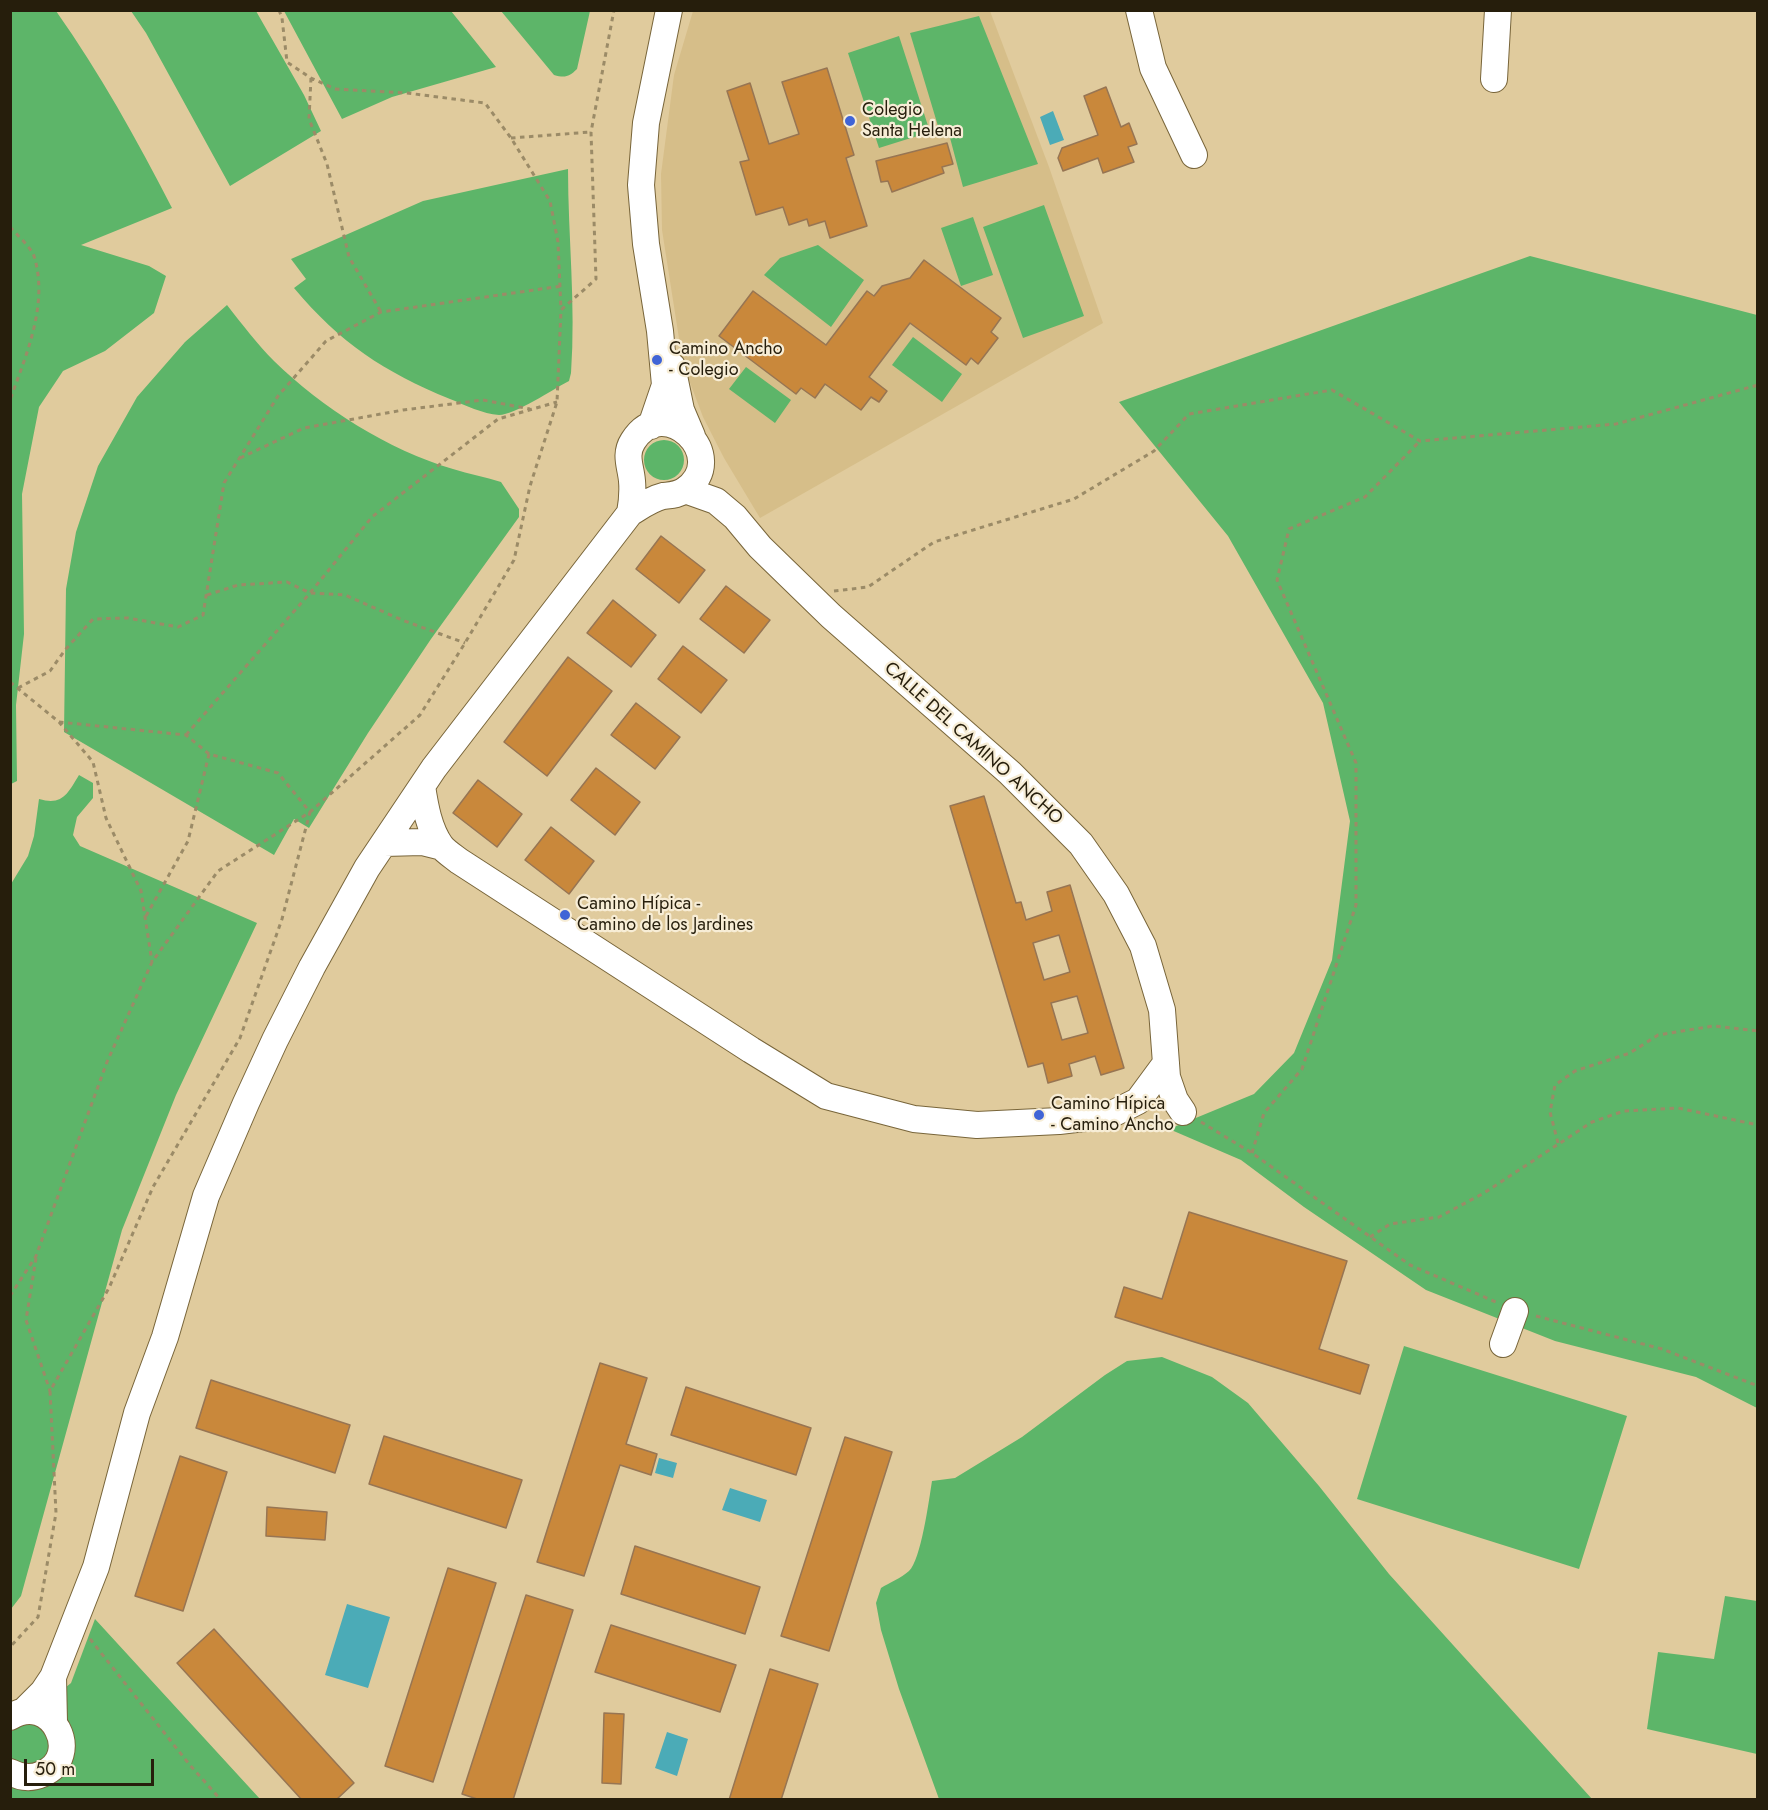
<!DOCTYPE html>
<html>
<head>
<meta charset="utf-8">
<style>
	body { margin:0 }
	#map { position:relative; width:1768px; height:1810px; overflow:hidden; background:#e0cb9d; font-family:Jost,sans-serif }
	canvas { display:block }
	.frame { position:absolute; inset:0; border:12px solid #261e0c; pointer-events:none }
	.scale { position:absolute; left:24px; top:1759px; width:130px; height:27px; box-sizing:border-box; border:3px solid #261e0c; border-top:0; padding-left:8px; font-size:18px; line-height:21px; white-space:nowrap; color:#261e0c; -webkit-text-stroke:4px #f7edd6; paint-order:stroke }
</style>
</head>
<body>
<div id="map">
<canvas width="1768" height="1810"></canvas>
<div class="frame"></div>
<div class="scale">50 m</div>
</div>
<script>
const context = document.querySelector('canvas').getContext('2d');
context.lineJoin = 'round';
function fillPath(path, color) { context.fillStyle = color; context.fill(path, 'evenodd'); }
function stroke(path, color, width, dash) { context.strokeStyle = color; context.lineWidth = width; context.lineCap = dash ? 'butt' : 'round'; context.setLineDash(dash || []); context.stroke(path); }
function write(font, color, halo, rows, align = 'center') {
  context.font = font + ' Jost,sans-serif'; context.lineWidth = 4.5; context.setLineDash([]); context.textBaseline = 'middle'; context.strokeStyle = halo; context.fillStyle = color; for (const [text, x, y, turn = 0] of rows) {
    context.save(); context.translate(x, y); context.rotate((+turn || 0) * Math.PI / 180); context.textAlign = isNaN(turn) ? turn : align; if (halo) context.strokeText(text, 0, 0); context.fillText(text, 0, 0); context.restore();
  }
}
const built = new Path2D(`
	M693 11H990L1049 167 1103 323 760 518 724 458 703 417 683 364 662 230 661 174 674 75Z`);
const green = new Path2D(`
	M10 11H56C100 73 137 140 172 208L81 245 149 266 166 276 154 313 105 351 63 371 39 407 22 494 24 634 16 705 17 781 11 784Z
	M131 11H256L304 95 321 131 230 186 146 33Z
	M284 11H451L496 67 392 97 342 119Z
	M501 11H590L577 69C569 77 565 78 554 75Z
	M979 16 1038 164 963 187 949 134 941 136 910 33Z
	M899 36 930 132 879 148 848 53Z
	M568 169C568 237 576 305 571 373L569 381C553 389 515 415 499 415 483 414 465 405 450 399 384 372 340 343 294 288L306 279 291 259 423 201Z
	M1044 205 1084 316 1023 338 983 227Z
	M973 217 993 275 961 286 941 228Z
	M818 245 864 280 831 327 764 275 780 258Z
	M1530 256 1757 315V1408L1696 1377 1555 1341 1426 1290 1304 1207 1241 1160 1169 1129 1254 1094 1294 1053 1332 960 1350 821 1323 703 1228 536 1119 402Z
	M227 305C242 324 257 344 274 361 322 408 388 450 453 469 469 474 485 477 501 482L519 509V517L431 639 368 733 309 828 294 819 274 855 64 732 66 589 76 532 98 466 137 397 185 342Z
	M913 337 962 374 942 402 892 365Z
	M746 367 791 400 775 423 729 389Z
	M644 460a20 20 0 1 1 40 0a20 20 0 1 1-40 0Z
	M79 775 93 783V798L77 817 73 835 80 846 257 923 176 1095 122 1230 21 1596 11 1609V884L28 856 34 836 39 799C63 806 68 793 79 775Z
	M1404 1346 1627 1416 1579 1569 1357 1499Z
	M1162 1357 1212 1377 1248 1403 1319 1486 1389 1574 1592 1799H939L899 1689 881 1630 876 1603 881 1588C889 1583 901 1578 909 1571 921 1560 929 1500 932 1481L955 1478 1022 1437 1105 1375 1127 1361Z
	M1725 1596 1757 1601V1754L1647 1729 1658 1652 1714 1659Z
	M95 1619 260 1799 11 1800V1732L71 1683Z`);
const water = new Path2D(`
	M1053 111 1064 140 1050 145 1040 117Z
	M659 1458 677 1463 673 1478 655 1473Z
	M730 1488 767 1500 760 1522 722 1510Z
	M347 1604 390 1617 368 1688 325 1675Z
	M667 1732 688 1739 677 1776 655 1768Z`);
const building = new Path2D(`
	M827 68 854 155 846 158 867 226 830 238 825 221 809 226 807 219 789 225 783 207 756 215 740 162 749 160 727 91 750 83 769 144 799 134 782 82Z
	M1106 87 1121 127 1129 123 1137 144 1128 147 1134 162 1103 173 1098 158 1063 171 1058 158 1062 148 1098 135 1084 96Z
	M947 143 953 164 942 167 944 173 892 192 888 181 881 182 876 161Z
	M924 260 1001 318 991 332 998 338 978 364 971 358 966 365 910 323 869 377 887 391 879 402 871 397 861 410 825 384 815 398 801 388 796 394 719 336 753 291 826 345 867 291 874 296 882 286 910 278Z
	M661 536 705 570 679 603 636 569Z
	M726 586 770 620 744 653 700 619Z
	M613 600 656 635 631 667 587 633Z
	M683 646 727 680 701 713 658 679Z
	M568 657 612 691 547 776 504 742Z
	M636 703 680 737 655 769 611 735Z
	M596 768 640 802 615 835 571 800Z
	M478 780 522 814 497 847 453 813Z
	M984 796 1016 903 1021 902 1026 920 1052 911 1047 892 1070 885 1124 1068 1101 1075 1095 1056 1069 1064 1072 1076 1048 1083 1043 1063 1028 1067 950 806ZM1059 935 1070 972 1044 980 1033 943ZM1077 996 1088 1033 1062 1040 1051 1003Z
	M551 827 594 861 569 894 525 860Z
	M1189 1212 1347 1261 1319 1349 1369 1365 1360 1394 1115 1317 1124 1287 1162 1299Z
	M600 1363 647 1378 626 1444 657 1454 651 1475 620 1465 584 1576 537 1562Z
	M211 1380 350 1425 335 1473 196 1428Z
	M686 1387 811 1428 796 1475 671 1435Z
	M384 1436 522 1480 506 1528 369 1484Z
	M845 1437 892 1452 829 1651 781 1636Z
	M180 1456 227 1472 183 1611 135 1596Z
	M267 1507 327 1512 325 1540 266 1536Z
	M635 1546 760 1587 745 1634 621 1594Z
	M448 1568 496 1583 433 1782 385 1766Z
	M526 1595 573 1610 513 1800H480L462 1794Z
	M611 1625 736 1665 720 1712 595 1672Z
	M214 1629 354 1783 336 1800H302L177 1663Z
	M770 1669 818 1684 781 1800H729Z
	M604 1713 624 1714 621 1784 602 1783Z`);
const path = new Path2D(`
	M279 10 282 18 287 62 311 78 335 89 407 93 485 103 511 138 550 201 558 242 561 310
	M311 78 309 119 327 164 349 257 381 312
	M511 138 591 132
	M10 227C17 235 30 246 34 256 49 304 26 355 10 400
	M240 458 304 428 403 410 483 400 530 409
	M834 591 868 587 934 542 1074 499 1154 451 1189 414 1332 390 1420 441 1616 424 1758 385
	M207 595 238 585 287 582 310 593 345 595 402 620 465 643
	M10 682 59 722 93 762 106 818 141 891 152 962
	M18 688 50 671 65 650 93 619 128 618 178 627 203 615 224 483 278 396 326 341 381 312 562 286
	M59 722 186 735 209 754 278 773 310 812 420 715 465 643 514 560 530 486 557 402 561 310 596 279 591 132 614 10
	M186 735 310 593 372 517 498 419 557 402
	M146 916 188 841 209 754
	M1201 1122 1252 1153 1410 1265 1496 1302
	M1558 1143 1550 1112 1555 1085 1575 1071 1630 1053 1658 1035 1713 1026 1758 1031
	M1252 1153 1264 1113 1302 1069 1356 905V763L1277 580 1289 529 1365 497 1420 441
	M1370 1237 1390 1224 1439 1217 1484 1193 1592 1122 1624 1111 1678 1108 1758 1125
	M36 1258 26 1320 50 1391
	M10 1296 36 1256 107 1062 152 962 218 871 310 812 282 919 240 1038 153 1187 109 1288 50 1391 56 1513 38 1617 10 1647
	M1536 1316 1662 1349 1758 1386
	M90 1639 189 1764 221 1800`);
const minor = new Path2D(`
	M1139 10 1153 68 1194 155
	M1494 79 1498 10
	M672 366 681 410 692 436
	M651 426 665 385 660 331 646 244 641 185 646 123 669 10
	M685 490 716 501 735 517 760 547 831 616 1010 773 1081 844 1116 894 1143 946 1162 1010 1167 1077 1175 1100 1183 1112
	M422 786C425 806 429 829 441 846 446 852 454 857 459 861L751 1050 826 1096 914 1119 977 1125 1059 1121 1110 1115 1138 1101 1166 1063
	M384 843 422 842 442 847
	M1503 1344 1515 1311
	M53 1677 96 1567 137 1413 165 1337 206 1196 246 1103 275 1040 312 967 367 868 434 768 630 513C640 507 651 499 663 496 671 495 678 495 685 490 732 457 664 391 633 441 624 455 631 467 632 481 633 492 632 502 630 513
	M24 1711 43 1692 53 1677 54 1722
	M10 1717C52 1691 84 1757 42 1774 31 1779 21 1778 10 1772`);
const markers = [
	[850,121,6,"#4064d6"],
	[657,360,6,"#4064d6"],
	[565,915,6,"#4064d6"],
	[1039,1115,6,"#4064d6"]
];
const poiNames = [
	["Colegio",862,111],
	["Santa Helena",862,132],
	["Camino Ancho",669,350],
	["- Colegio",669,371],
	["Camino Hípica -",577,905],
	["Camino de los Jardines",577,926],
	["Camino Hípica",1051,1105],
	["- Camino Ancho",1051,1126]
];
const streetNames = [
	["CALLE DEL CAMINO ANCHO",973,744,42]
];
fillPath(built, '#d6be89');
fillPath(green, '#5db569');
fillPath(water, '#4babb7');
fillPath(building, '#c9883b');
stroke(building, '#977553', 1.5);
stroke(minor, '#78653a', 28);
stroke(path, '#9b8b67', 3, [4.5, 4.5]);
stroke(minor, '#fff', 26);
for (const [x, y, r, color] of markers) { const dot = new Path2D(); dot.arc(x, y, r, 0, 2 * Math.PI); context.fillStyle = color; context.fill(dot); stroke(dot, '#f7edd6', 2); }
write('18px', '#261e0c', '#f7edd6', poiNames, 'left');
write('18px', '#261e0c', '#f7edd6', streetNames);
</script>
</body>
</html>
